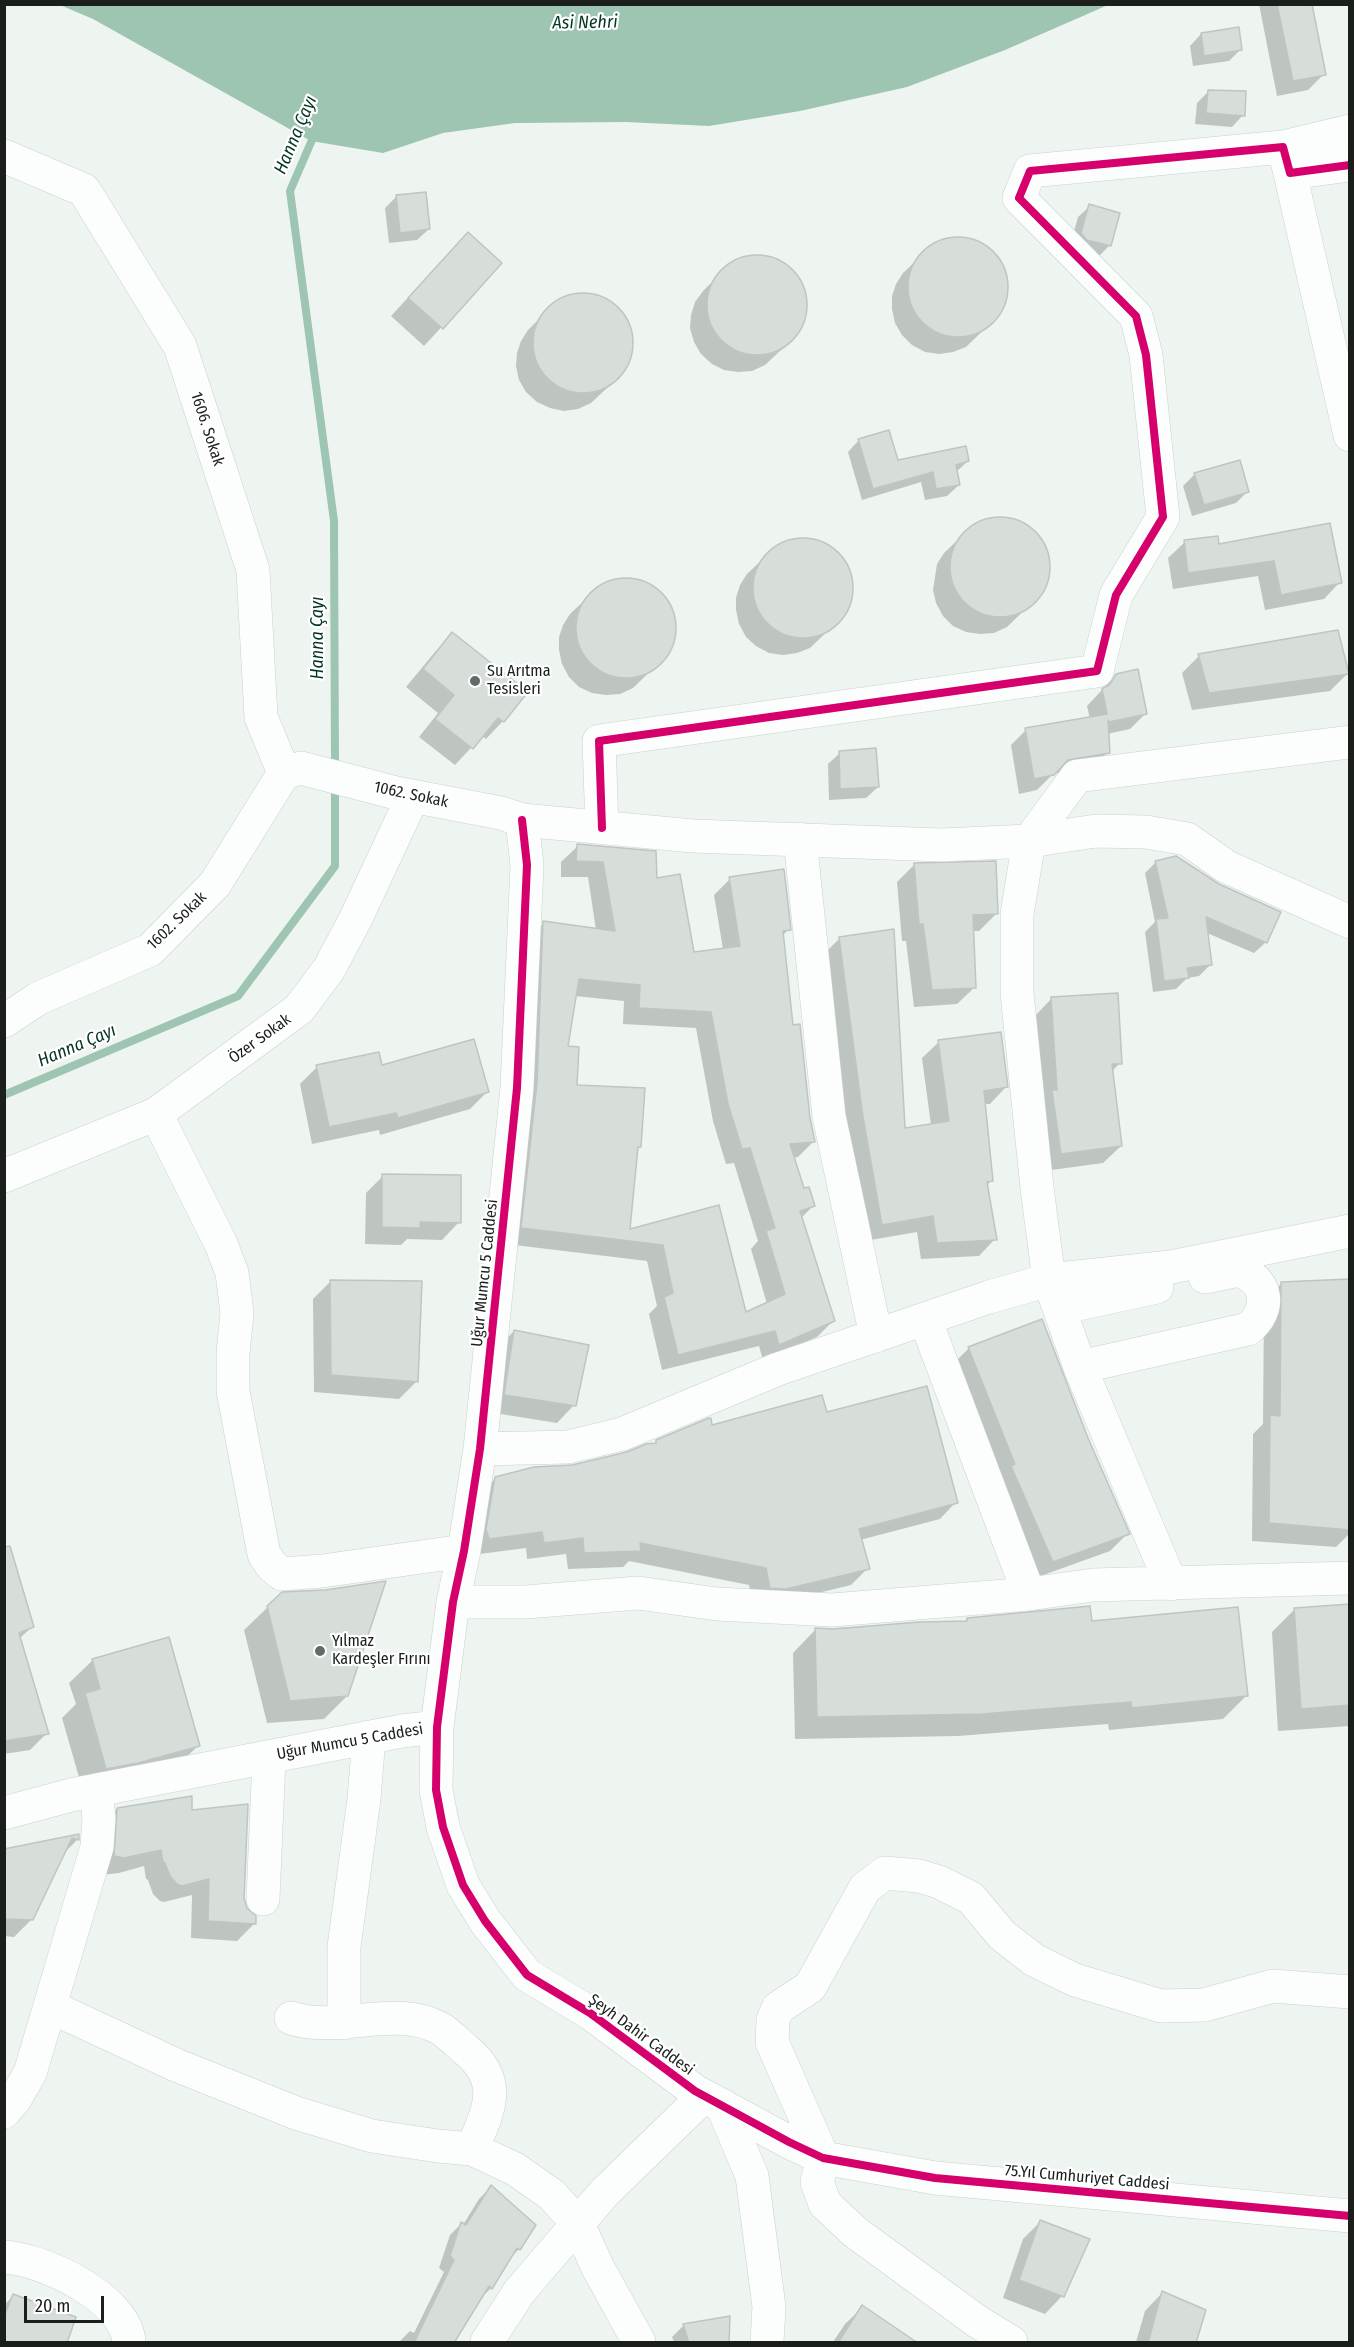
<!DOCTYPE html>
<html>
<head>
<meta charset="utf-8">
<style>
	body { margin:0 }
	#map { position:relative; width:1354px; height:2347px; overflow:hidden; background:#eef5f1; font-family:"Fira Sans Condensed",sans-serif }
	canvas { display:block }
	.frame { position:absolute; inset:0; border:6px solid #1a1f1c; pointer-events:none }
	.scale { position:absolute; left:24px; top:2296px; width:80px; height:27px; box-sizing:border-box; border:3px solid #1a1f1c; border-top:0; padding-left:8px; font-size:18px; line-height:21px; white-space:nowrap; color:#1a1f1c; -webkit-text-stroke:4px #fff; paint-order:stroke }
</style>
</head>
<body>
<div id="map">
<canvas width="1354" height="2347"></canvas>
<div class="frame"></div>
<div class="scale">20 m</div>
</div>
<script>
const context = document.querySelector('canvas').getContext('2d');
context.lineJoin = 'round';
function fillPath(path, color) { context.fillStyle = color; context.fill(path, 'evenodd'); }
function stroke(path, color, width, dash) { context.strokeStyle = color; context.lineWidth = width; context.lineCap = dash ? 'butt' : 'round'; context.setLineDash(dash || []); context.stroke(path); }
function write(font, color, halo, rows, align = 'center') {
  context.font = font + ' "Fira Sans Condensed",sans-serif'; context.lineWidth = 4.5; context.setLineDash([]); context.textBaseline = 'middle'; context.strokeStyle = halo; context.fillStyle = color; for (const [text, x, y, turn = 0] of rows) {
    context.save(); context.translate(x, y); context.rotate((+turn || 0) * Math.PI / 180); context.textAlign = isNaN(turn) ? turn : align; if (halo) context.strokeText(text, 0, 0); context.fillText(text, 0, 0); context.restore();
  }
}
const water = new Path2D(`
	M60 5H1108L1005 50 907 87 800 111 709 126 626 122 515 123 443 133 383 153 311 141 93 19Z`);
const shadow = new Path2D(`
	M1259 4H1310L1324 74 1308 90 1277 96Z
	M1201 34 1241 49 1229 61 1193 66 1190 46Z
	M1209 91 1243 115 1232 127 1195 124 1197 103Z
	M396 197 429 229 417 240 389 243 385 208Z
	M1090 206 1118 214 1109 246 1098 257 1070 246 1078 217Z
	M956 238 969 239 983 244 994 253 1002 265 1007 279V293L1003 307 995 319 966 347 953 352 939 354 925 352 912 345 902 335 895 323 892 309V296L896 284 903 273 922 255 931 246Z
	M450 252 500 264 424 346 391 316Z
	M755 256 768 257 781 263 793 272 801 283 805 297 806 311 802 325 795 337 765 365 752 371 738 372 724 370 712 364 701 354 694 342 690 328 691 315 695 302 703 291 721 273 731 264Z
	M581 295 594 296 607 301 618 310 626 322 631 335 632 350 628 363 620 376 591 403 578 409 564 411 550 408 537 402 526 392 519 380 516 366 517 353 521 341 528 330 547 311 556 303 568 297Z
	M859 440 897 461H968L956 472 959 485 947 496 925 500 921 482 862 500 848 452Z
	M1195 474 1248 491 1236 503 1192 516 1183 486Z
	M997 518 1010 519 1024 525 1035 534 1043 545 1047 559 1048 573 1044 587 1036 599 1007 627 994 633 980 634 966 632 953 626 943 616 936 603 933 590 937 564 944 553 963 535 984 521Z
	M1329 525 1340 582 1324 599 1265 610 1258 576 1173 589 1168 558 1185 542 1218 545Z
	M800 539 813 540 827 546 838 554 846 566 851 580V594L847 608 839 620 810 648 797 653 783 655 769 653 756 646 746 637 739 624 736 610V598L740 585 747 574 766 556 776 547Z
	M623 579 636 580 650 586 661 595 669 606 674 620V634L670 648 662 660 633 688 620 694 606 695 592 693 579 687 569 677 562 664 559 650V637L563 625 570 614 589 596 610 582Z
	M452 634 526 692 503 721 486 739 482 736 455 765 419 737 438 713 406 687 435 652Z
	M1199 656 1347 674 1330 691 1192 710 1182 673Z
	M1116 675 1145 714 1130 729 1107 734 1108 752 1092 768 1053 774 1037 790 1019 794 1011 745 1026 730 1090 719 1087 706Z
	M840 753 878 787 866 798 829 800 828 764Z
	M578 846 656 880 693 953 723 949 714 895 730 879 789 929 782 936 791 1027 814 1141 798 1157 792 1158 803 1190 813 1206 801 1218 833 1321 817 1337 763 1360 759 1346 662 1370 649 1314 657 1306 647 1261 506 1244 528 939 544 923 596 930 588 877H561V862ZM575 996 624 1001 623 1024 696 1028 713 1121 726 1164 734 1163 758 1241 751 1249 767 1304 745 1314 718 1207 629 1232 636 1151 640 1147 575 1086 566 1047Z
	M1156 862 1266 942 1254 953 1207 933 1211 964 1199 976 1187 978 1176 989 1153 992 1145 932 1155 922 1145 873Z
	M915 864 997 913 979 931H973L975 987 957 1004 914 1007 906 941H902L897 882Z
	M840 938 904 1129 931 1125 922 1058 939 1042 1006 1087 990 1104H984L991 1181 986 1186 995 1239 979 1256 921 1259 917 1232 865 1241 846 1135 823 955Z
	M1052 998 1120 1063 1111 1072 1121 1146 1103 1163 1044 1171 1035 1016Z
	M317 1067H380L487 1092 470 1109 380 1135 379 1130 312 1144 300 1084Z
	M383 1176 459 1222 442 1240 407 1239 401 1245 365 1244 366 1193Z
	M331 1281 417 1381 399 1399 314 1392 313 1299Z
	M1350 1281V1533L1336 1547 1252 1541 1253 1434 1263 1424 1264 1301 1282 1283Z
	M514 1331 574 1405 557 1423 488 1412 497 1349Z
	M969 1348 1087 1439 1128 1533 1110 1551 1035 1578 951 1366Z
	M826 1414 956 1502 940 1519 860 1540 868 1568 851 1585 768 1605 753 1604 749 1585 629 1561 623 1567 568 1569 566 1554 527 1559 526 1548 472 1555 478 1496 495 1479 572 1467 711 1427Z
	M4 1576 33 1626 19 1639 47 1733 30 1750 4 1754Z
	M1350 1606V1726L1278 1731 1272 1632 1295 1609Z
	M268 1607 347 1696 324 1719 267 1723 244 1630Z
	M967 1619 1090 1623 1246 1696 1223 1719 1109 1730 1108 1724 958 1736 795 1739 793 1653 816 1629 964 1622Z
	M93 1660 199 1745 175 1768 83 1791 62 1718 76 1704 69 1683Z
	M117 1809 191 1812 243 1898 245 1909 255 1923 237 1941 191 1938 192 1895 164 1902 160 1901 153 1894 148 1880 146 1879 144 1866 119 1873 100 1875V1827Z
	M77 1836V1840L63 1854 32 1919 14 1937 4 1936V1850Z
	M491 2187 519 2249 509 2259 491 2288 480 2299 452 2342H399L410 2331 414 2333 444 2272 439 2268 450 2235 461 2224 463 2225 479 2199Z
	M1040 2222 1062 2296 1045 2314 1003 2298 1023 2239Z
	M1162 2293 1195 2342H1136L1145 2311Z
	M13 2296 4 2342V2305Z
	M863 2307 915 2342H833L845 2324Z
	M684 2325 727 2342H674L672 2337Z`);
const stream = new Path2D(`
	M315 133 290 191 334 521 335 769
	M4 1095 238 996 335 866V785`);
const building = new Path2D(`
	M1277 4H1312L1326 75 1293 81Z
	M1239 27 1242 50 1204 56 1201 33Z
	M1208 90 1246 91 1245 116 1206 113Z
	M426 192 430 229 400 233 396 195Z
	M1089 204 1120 213 1111 246 1087 240 1081 233Z
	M468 232 502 263 443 329 408 298Z
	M908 287a50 50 0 1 1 100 0a50 50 0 1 1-100 0Z
	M707 305a50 50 0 1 1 100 0a50 50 0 1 1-100 0Z
	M533 343a50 50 0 1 1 100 0a50 50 0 1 1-100 0Z
	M889 430 898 460 966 446 969 461 956 465 960 485 936 489 933 472 873 489 858 439Z
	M1240 460 1249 492 1204 505 1194 473Z
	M950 567a50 50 0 1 1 100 0a50 50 0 1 1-100 0Z
	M1330 523 1342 583 1281 595 1274 561 1188 573 1184 540 1218 536 1219 544Z
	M753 588a50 50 0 1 1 100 0a50 50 0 1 1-100 0Z
	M576 628a50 50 0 1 1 100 0a50 50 0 1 1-100 0Z
	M1338 630 1349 674 1209 693 1198 654Z
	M452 632 528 692 504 722 498 718 473 749 435 719 454 695 423 669Z
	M1138 669 1147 714 1109 722 1108 720 1110 753 1068 760 1054 775 1034 779 1025 728 1107 714 1102 689 1110 684 1116 674Z
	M876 748 879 787 840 789 839 751Z
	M577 844 656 851 657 878 680 874 694 952 740 946 729 877 784 869 791 930 783 931 793 1025 800 1024 810 1118 815 1142 790 1144 804 1188 809 1187 815 1206 800 1211 835 1321 779 1345 775 1331 678 1355 664 1297 673 1293 663 1245 521 1228 537 1083 543 921 615 931 603 862 576 861ZM579 979 640 985 639 1008 711 1012 728 1104 742 1149 750 1148 775 1228 766 1231 785 1294 746 1312 719 1205 630 1229 638 1147H641L645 1088 577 1085 579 1047 568 1046Z
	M1176 856 1219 884 1281 912 1267 943 1206 917 1212 965 1187 968 1189 978 1164 981 1156 919 1168 918 1155 861Z
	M996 861 998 914 973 915 976 988 932 990 923 924H919L914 863Z
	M894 929 905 1128 949 1121 938 1040 1001 1032 1008 1087 984 1091 993 1181 987 1182 997 1240 937 1243 933 1216 882 1225 863 1117 839 937Z
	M1118 993 1122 1064H1112L1122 1146 1061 1154 1052 1090H1057L1051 997Z
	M474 1039 489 1092 398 1118 396 1113 329 1127 316 1065 379 1052 382 1065Z
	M382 1174 461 1175V1223L420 1222V1228L382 1227Z
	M1350 1279V1530L1269 1523 1270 1415 1280 1416 1281 1282Z
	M330 1280 422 1281 418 1382 331 1375Z
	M1042 1319 1088 1438 1130 1534 1053 1562 1011 1466 1015 1464 968 1347Z
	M514 1330 589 1345 576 1406 504 1395Z
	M927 1386 958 1503 859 1529 870 1569 786 1589 770 1588 766 1568 640 1543 641 1551 584 1553 583 1538 544 1543 542 1532 489 1539 486 1529 495 1477 534 1467 572 1465 627 1452 646 1444 656 1443V1440L709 1418H711L712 1425 822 1395 827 1412Z
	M10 1546 34 1627 19 1633 49 1734 4 1741V1547Z
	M386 1581 348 1696 290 1701 267 1606 282 1592 325 1590Z
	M1350 1604V1705L1301 1709 1294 1608Z
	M1090 1606 1092 1621 1238 1607 1248 1696 1132 1708 1131 1702 982 1714 817 1717 815 1628 833 1629 919 1622 967 1621V1618Z
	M169 1637 200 1746 138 1763 106 1769 85 1693 100 1689 92 1659Z
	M192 1796V1810L248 1804 244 1898 247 1908 256 1916V1924L208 1921 209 1879 182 1886 177 1884 170 1876 165 1863 163 1862 161 1850 124 1858 114 1856 117 1808Z
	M79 1834V1840L72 1838 33 1920 4 1919V1849Z
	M491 2185 536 2225 520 2250 517 2248 492 2289 489 2286 454 2343H414L454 2260 450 2256 461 2222 466 2225Z
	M1040 2220 1090 2239 1064 2297 1019 2280Z
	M1162 2291 1206 2310 1196 2343H1148Z
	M13 2294 76 2317 67 2343H4V2317Z
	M862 2305 918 2343H838Z
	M730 2316 729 2343H689L683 2324Z`);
const minor = new Path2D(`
	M1283 147 1350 131
	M4 156 84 190 180 346 253 570 261 717 284 773
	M1290 173 1350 435
	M522 820 527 865 517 1088 480 1449 464 1551 453 1602 437 1727 436 1790 443 1827 463 1885 485 1921 527 1975 590 2013 695 2091 789 2142 823 2158 935 2178 1350 2216
	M602 828 599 741 1097 671 1116 595 1163 517 1146 355 1136 316 1019 198 1030 171 1283 147 1290 173 1350 165
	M800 839 829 1116 876 1336
	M4 1021 39 998 150 950 215 884 284 773 301 768 396 793 501 813 522 820 693 836 942 845 1029 841 1096 831 1146 832 1187 839 1227 867 1350 922
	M156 1114 221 1244 232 1273 237 1313 233 1353V1391L264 1554 272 1566 282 1574 322 1571 464 1551
	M4 1176 156 1114 299 1009 329 969 356 918 413 796
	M1059 1308 1157 1287
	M925 1319 1029 1594
	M1080 1367 1248 1329C1272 1309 1268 1281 1239 1270L1205 1277
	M480 1449 568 1447 622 1434 778 1369 989 1297 1049 1280 1037 1188 1017 993V914L1029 841 1077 776 1350 742
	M1171 1584 1080 1367 1049 1280 1171 1267 1350 1231
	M453 1602H526L638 1593 717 1604 832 1610 1029 1594 1093 1585 1350 1578
	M4 1813 71 1795 402 1731 437 1727
	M263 1899 269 1758
	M51 2007 176 2065 296 2113 372 2136 438 2146 472 2149 515 2169 552 2195 578 2224 598 2268 639 2342
	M291 2018C339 2034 395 2003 441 2029 450 2035 458 2043 466 2050 504 2081 489 2110 472 2149
	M344 2023V1947L364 1799 369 1737
	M722 2105 752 2176 769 2307 767 2342
	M4 2112 15 2099 30 2073 97 1847 99 1818 96 1790
	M823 2158 772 2042 773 2020 778 2008 810 1987 865 1888 885 1873 919 1876 939 1882 971 1898 1002 1935 1034 1960 1075 1980 1161 2006 1204 2005 1273 1986 1350 1992
	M823 2158 817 2182 825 2204 855 2232 978 2322 1011 2342
	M4 2257C43 2259 126 2298 129 2342
	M487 2342 519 2292 605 2192 704 2096`);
const cycleway = new Path2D(`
	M522 820 527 865 517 1088 480 1449 464 1551 453 1602 437 1727 436 1790 443 1827 463 1885 485 1921 527 1975 590 2013 695 2091 789 2142 823 2158 935 2178 1350 2216
	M602 828 599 741 1097 671 1116 595 1163 517 1146 355 1136 316 1019 198 1030 171 1283 147 1290 173 1350 165`);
const markers = [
	[475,681,6,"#646a67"],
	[320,1651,6,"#646a67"]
];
const streetNames = [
	["1606. Sokak",207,429,72],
	["1062. Sokak",411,795,12],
	["1602. Sokak",177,921,-44],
	["Özer Sokak",260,1039,-36],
	["Uğur Mumcu 5 Caddesi",485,1273,-84],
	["Uğur Mumcu 5 Caddesi",350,1742,-10],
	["Şeyh Dahir Caddesi",641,2035,36],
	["75.Yıl Cumhuriyet Caddesi",1087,2178,5]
];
const poiNames = [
	["Su Arıtma",487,672],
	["Tesisleri",487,690],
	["Yılmaz",332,1642],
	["Kardeşler Fırını",332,1660]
];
const waterNames = [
	["Asi Nehri",585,23,-1],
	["Hanna Çayı",296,135,-67],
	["Hanna Çayı",318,638,-90],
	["Hanna Çayı",77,1046,-23]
];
fillPath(water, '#9dc5b1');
fillPath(shadow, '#0003');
stroke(stream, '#9dc5b1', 8);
fillPath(building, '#d7ddd9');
stroke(building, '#bfc5c2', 1.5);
stroke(minor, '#cbd0cd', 34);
stroke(minor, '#fcfefd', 33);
stroke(cycleway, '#d6006c', 8);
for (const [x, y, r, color] of markers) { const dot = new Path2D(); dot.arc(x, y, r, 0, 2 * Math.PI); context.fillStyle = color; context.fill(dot); stroke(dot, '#fff', 2); }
write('16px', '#1a1f1c', '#fff', streetNames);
write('16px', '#1a1f1c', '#fff', poiNames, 'left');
write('italic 18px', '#053523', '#fff', waterNames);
</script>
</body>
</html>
